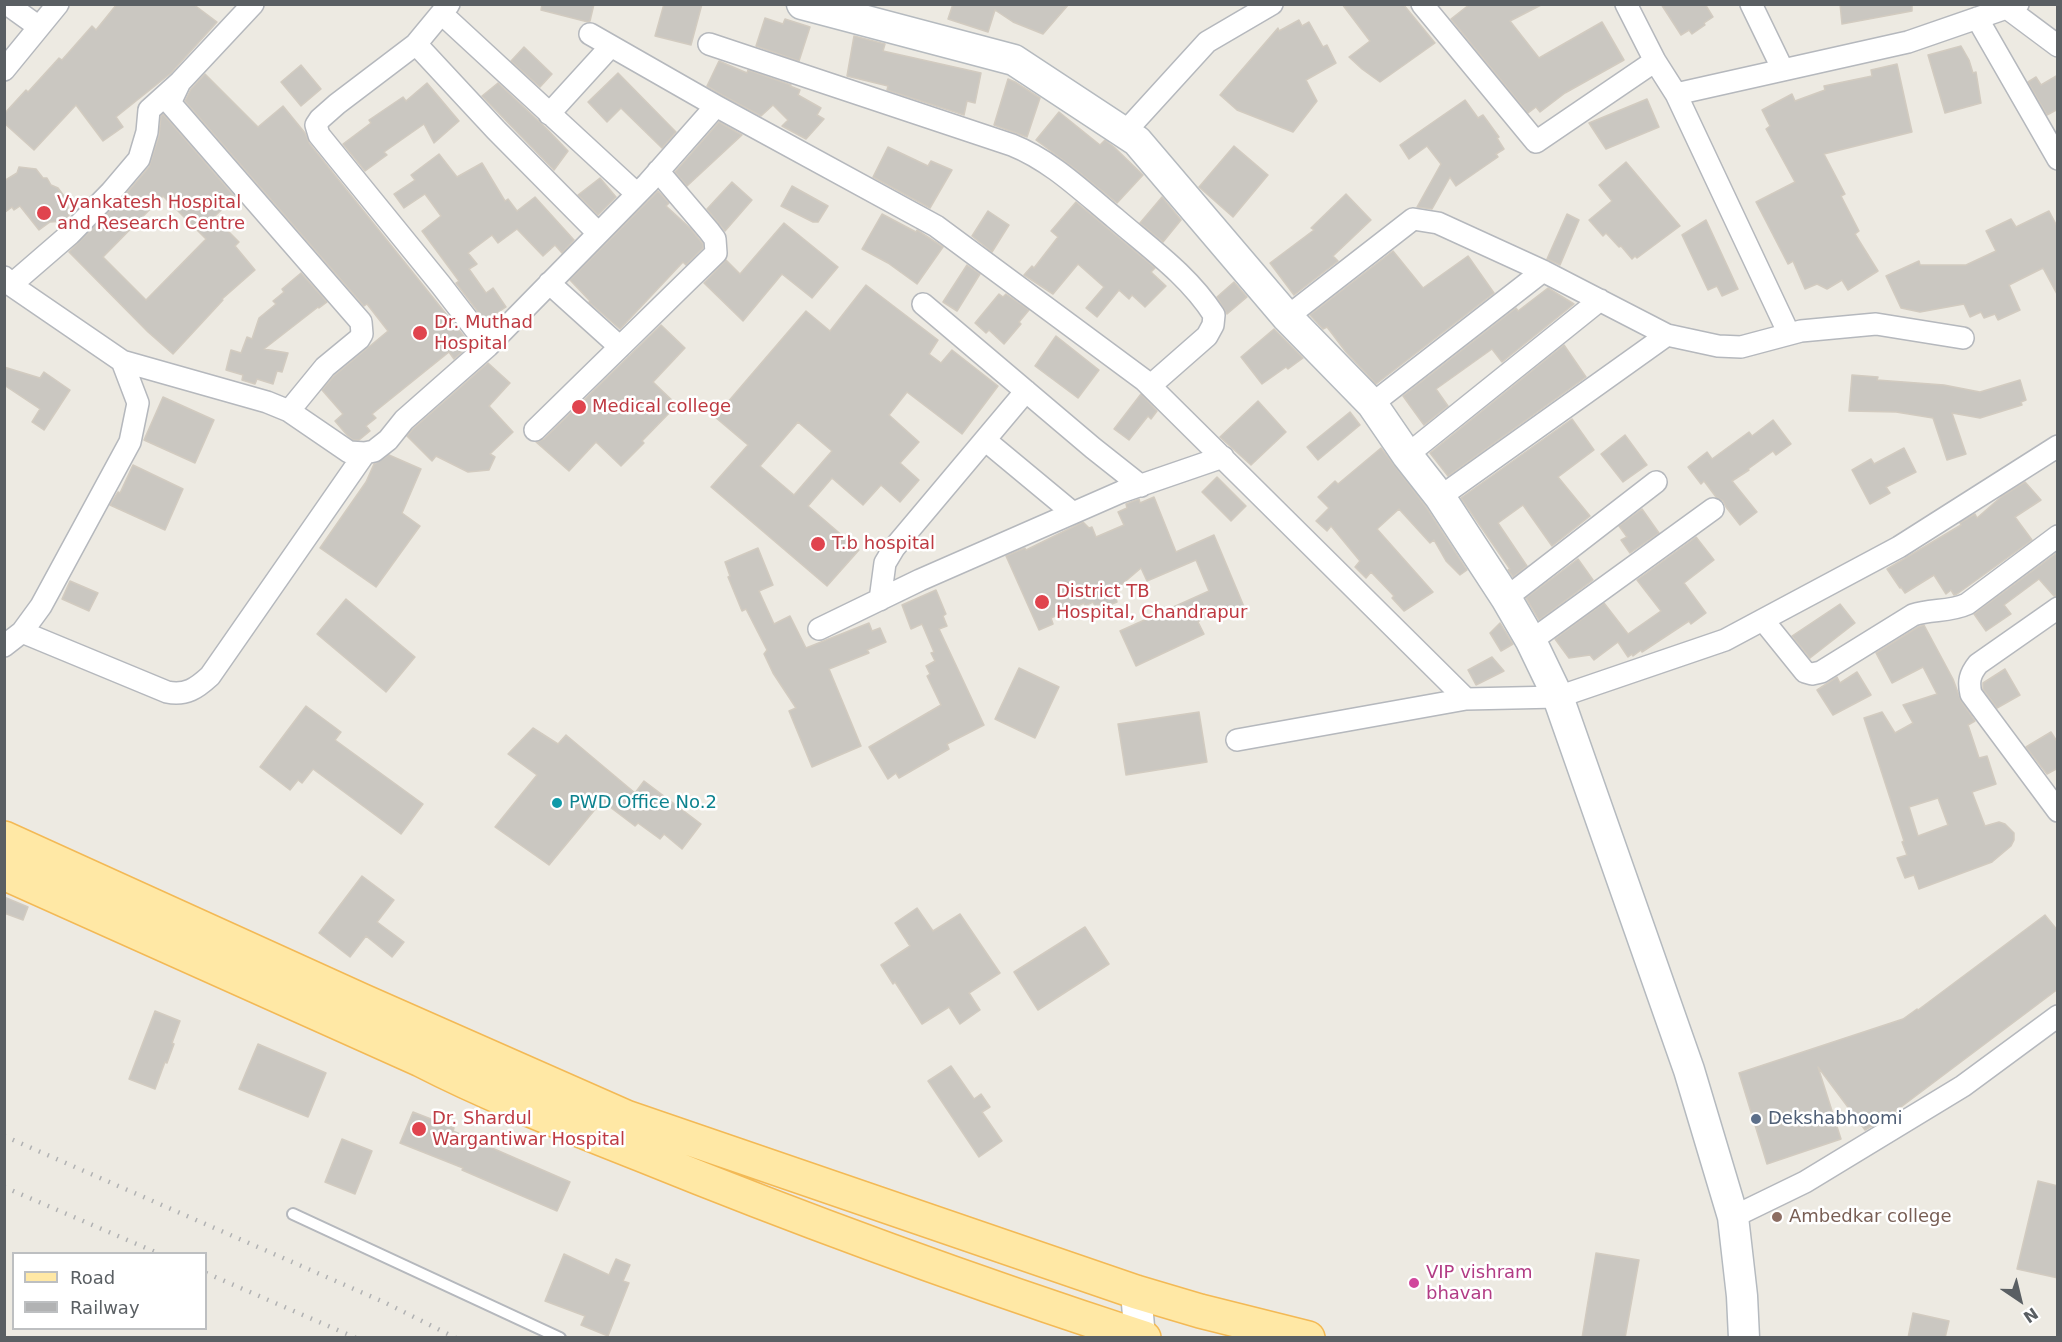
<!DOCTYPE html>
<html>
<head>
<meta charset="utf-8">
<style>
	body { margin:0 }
	#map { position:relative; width:2062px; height:1342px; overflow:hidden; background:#edeae2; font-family:"DejaVu Sans",sans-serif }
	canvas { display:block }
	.frame { position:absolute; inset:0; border:6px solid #5a5f63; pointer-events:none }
	.legend { position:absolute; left:12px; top:1252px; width:195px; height:78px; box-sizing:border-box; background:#fff; border:2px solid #bdbfc1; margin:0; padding:8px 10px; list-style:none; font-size:18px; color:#5a5f63 }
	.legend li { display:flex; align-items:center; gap:12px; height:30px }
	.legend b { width:30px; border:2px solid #bdbfc1 }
	.north { position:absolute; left:1990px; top:1270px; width:60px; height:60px; -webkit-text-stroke:4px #fff; paint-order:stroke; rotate:145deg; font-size:16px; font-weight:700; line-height:24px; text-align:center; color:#5a5f63 }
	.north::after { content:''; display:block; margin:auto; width:21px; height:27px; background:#5a5f63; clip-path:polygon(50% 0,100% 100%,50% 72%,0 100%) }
</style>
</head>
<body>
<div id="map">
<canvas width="2062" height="1342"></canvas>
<div class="frame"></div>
<ul class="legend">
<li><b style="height:8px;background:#ffe8a5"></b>Road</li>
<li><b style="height:8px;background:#b1b2b3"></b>Railway</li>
</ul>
<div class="north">N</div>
</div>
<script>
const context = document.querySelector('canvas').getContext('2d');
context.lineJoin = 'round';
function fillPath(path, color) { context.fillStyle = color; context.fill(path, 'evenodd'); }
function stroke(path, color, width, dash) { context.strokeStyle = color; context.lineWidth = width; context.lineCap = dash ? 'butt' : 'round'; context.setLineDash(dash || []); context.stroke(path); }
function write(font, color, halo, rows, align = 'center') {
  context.font = font + ' "DejaVu Sans",sans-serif'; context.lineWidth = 5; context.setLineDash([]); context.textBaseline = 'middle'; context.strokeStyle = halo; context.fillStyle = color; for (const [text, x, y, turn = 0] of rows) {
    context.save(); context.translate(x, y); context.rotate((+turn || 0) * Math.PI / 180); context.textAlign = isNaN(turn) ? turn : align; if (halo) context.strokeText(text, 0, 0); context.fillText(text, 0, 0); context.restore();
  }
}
const building = new Path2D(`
	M117 4H193L217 22 171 73 116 117 123 127 103 141 76 105 34 150 4 123V114L26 90 28 92 59 58 62 60 92 26 96 30Z
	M542 4H594L590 21 588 22 541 10Z
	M664 4H702L691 45 655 36Z
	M953 4H1069L1043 34 1013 22 995 10 988 32 948 19Z
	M1342 4H1403L1435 43 1380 82 1362 69 1349 57 1370 41Z
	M1470 4H1543L1510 21 1539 58 1602 22 1624 60 1565 93 1540 112 1536 107 1528 113 1451 19Z
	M1661 4H1705L1713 17 1704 23 1705 25 1692 34 1689 30 1681 35Z
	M1840 4H1912V11L1842 24Z
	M765 18 783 24 785 19 810 27 799 61 756 46Z
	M1299 20 1302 26 1309 22 1323 47 1327 45 1336 63 1306 80 1317 101 1293 132 1237 110 1220 95 1278 28 1279 31Z
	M854 36 885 44 883 51 981 73 975 103 967 101 964 115 887 90 888 86 847 76Z
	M1961 46 1969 60 1973 73 1976 72 1981 103 1945 113 1928 55Z
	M524 47 552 74 540 87 511 61Z
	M719 61 747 73 748 70 791 85 790 86 800 90 798 95 821 108 817 115 824 119 806 139 782 126 788 120 773 105 761 116 722 95 707 86Z
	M1897 64 1912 132 1824 154 1845 194 1841 196 1859 231 1855 234 1878 271 1848 290 1842 280 1827 289 1817 284 1805 289 1793 261 1788 264 1756 202 1795 182 1766 129 1770 126 1762 110 1792 94 1795 101 1825 90 1824 86 1872 76 1871 70Z
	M301 65 321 89 301 106 281 82Z
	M618 73 676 132 662 148 621 108 607 122 588 102Z
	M205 74 258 127 283 106 305 133 309 143 467 340 465 342 469 346 454 359 449 352 372 414 376 418 366 426 370 431 359 440H353L347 435 335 421 343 414 322 390 334 376 388 331 367 304 364 306 185 101 191 89Z
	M2058 75V109L2047 115 2028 82 2036 77 2041 85Z
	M1008 79 1015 82 1040 98 1027 137 994 125Z
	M427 83 459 121 434 143 424 124 384 152 387 155 365 171 343 144 371 123 369 120 403 97 406 101Z
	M498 83 545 127 568 151 554 170 482 96Z
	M1647 99 1659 127 1606 149 1589 123Z
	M1465 100 1478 118 1483 115 1499 137 1497 138 1504 149 1496 154 1498 157 1456 186 1450 177 1432 209 1417 207 1441 164 1427 146 1409 159 1400 145Z
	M1059 112 1100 145 1105 140 1114 147 1143 175 1117 203 1074 168 1036 140Z
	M163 114 235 197 214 217 239 242 235 246 255 270 222 299 223 300 173 354 148 332 69 252 120 201 149 167 159 136 161 116ZM163 196 206 239 146 300 103 257Z
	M719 122 742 135 687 186 675 172Z
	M1234 146 1268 175 1233 217 1199 187Z
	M888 147 928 166 931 161 952 170 930 208 873 177Z
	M439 154 457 177 482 163 505 201 508 199 517 211 535 197 574 240 562 253 555 245 543 256 517 229 498 243 492 235 468 253 477 264 469 269 486 293 493 288 506 307 485 321 456 283 459 281 422 231 441 216 425 194 404 208 394 194 415 180 411 175Z
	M1626 162 1680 226 1637 258 1635 256 1632 259 1621 246 1619 247 1606 233 1603 236 1589 220 1612 201 1599 185Z
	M19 167 36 169 43 178H47L51 185 58 188 67 200 69 216 65 221 50 222 39 230 20 206 14 210 12 207 4 213V181L17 173Z
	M600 178 616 197 598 215 578 195Z
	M732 182 752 200 725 231 707 209Z
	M792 186 828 206 818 222H813L781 206Z
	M658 191 669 203 666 206 690 228 703 244V248L686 265 683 262 620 329 589 302 590 301 570 280Z
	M1346 194 1371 220 1333 256 1338 261 1294 295 1270 263 1314 230 1311 228Z
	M1162 197 1181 220 1163 242 1140 223Z
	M1076 202 1155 268 1151 272 1166 286 1145 307 1132 295 1129 299 1119 290 1097 317 1086 308 1104 287 1078 264 1053 294 1024 275 1032 266 1034 268 1058 237 1051 231Z
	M988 211 1009 225 992 252 972 236Z
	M2049 211 2058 228V296L2043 268 2009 285 2020 310 1998 320 1995 314 1984 318 1981 312 1970 317 1964 304 1920 312 1901 308 1886 276 1919 261 1920 265H1966L1996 251 1986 231 2011 219 2016 227Z
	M882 214 916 232 917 230 943 247 917 284 888 263 862 249Z
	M1567 214 1579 220 1560 265 1547 259Z
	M1706 220 1738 289 1722 296 1717 286 1708 290 1682 235Z
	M784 223 838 267 812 298 782 274 743 321 704 283 726 260 740 274Z
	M1393 251 1423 288 1468 256 1494 293 1376 384 1346 352 1327 327 1323 329 1310 315Z
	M967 265 980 274 957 311 943 302Z
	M301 273 327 302 319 308 318 307 264 349 288 353 282 372 277 371 273 384 257 379 255 384 242 380 243 375 226 370 231 350 241 353 247 337 252 339 259 318 276 304 273 301 284 292 282 289Z
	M1234 282 1247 297 1227 314 1217 297Z
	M866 285 938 340 929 354 941 363 952 350 998 386 962 434 907 392 889 415 919 442 900 463 919 480 900 502 881 485 863 505 832 478 808 506 859 550 827 586 711 487 748 445 715 417 806 311 830 331ZM798 422 832 451 794 495 760 466Z
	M1548 288 1574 304 1502 362 1492 349 1436 389 1448 406 1424 425 1403 396 1516 308 1518 311Z
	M999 294 1003 297 1006 294 1029 310 1019 322 1021 324 1004 344 989 330 986 333 975 323Z
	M661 325 685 348 653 382 677 405 642 441 644 443 621 466 596 442 569 471 536 442 544 439Z
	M1274 329 1303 358 1288 369 1286 367 1262 384 1241 357Z
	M1056 336 1099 370 1078 398 1035 366Z
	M1564 345 1586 377 1448 476 1430 453Z
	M488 363 510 383 489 406 513 432 490 454 495 457 489 470 468 472 436 456 432 461 407 436 413 429Z
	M4 367 40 378 44 372 70 390 44 430 32 422 40 409 4 385Z
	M1852 375 1878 377 1877 380 1944 385 1980 392 2020 380 2026 400 2021 402 2022 405 1980 418 1952 413 1966 454 1947 460 1933 418 1896 412 1849 411Z
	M1141 394 1157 411 1151 419 1148 416 1129 440 1114 429Z
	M163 397 214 420 195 463 144 440Z
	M1258 401 1286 432 1251 465 1220 437Z
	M1350 412 1360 425 1318 460 1307 447Z
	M1572 419 1594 450 1558 477 1590 516 1552 546 1523 505 1498 523 1527 566 1513 577 1508 570 1510 569 1461 498Z
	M1773 420 1791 444 1776 455 1773 451 1748 469 1749 470 1732 481 1757 512 1740 525 1726 507 1723 501 1716 497 1704 481 1701 484 1688 467 1707 452 1712 459 1749 432 1752 436Z
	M1625 435 1647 465 1623 482 1601 454Z
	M1381 448 1426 507 1467 570 1460 575 1446 561 1434 540 1430 543 1399 509 1377 529 1433 592 1404 611 1392 598 1394 596 1371 572 1366 578 1355 567 1360 561 1331 526 1327 531 1316 521 1329 508 1318 497 1335 481 1338 484Z
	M1904 448 1916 472 1886 487 1890 493 1870 504 1852 470 1871 459 1874 464Z
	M389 455 421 469 402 513 420 526 376 587 320 548 366 482 374 464Z
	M133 465 183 489 165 530 110 505 118 492 120 493Z
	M1217 477 1246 506 1231 521 1202 492Z
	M2025 482 2041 500 2015 517 2032 540 1957 594 1954 595 1951 590 1946 594 1934 575 1905 593 1901 587 1900 588 1887 569 1961 525 1960 523 1975 514 1977 518 2001 497Z
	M1154 497 1176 552 1214 535 1245 609 1232 614 1229 607 1203 618 1198 622 1204 634 1136 666 1120 631 1209 591 1196 560 1147 581 1141 568 1114 591 1117 602 1102 608 1100 604 1095 606 1093 602 1085 606 1084 603 1051 618 1053 624 1039 630 1006 556 1025 548 1026 550 1083 522 1089 528 1092 527 1096 537 1124 525 1118 512 1127 508 1126 504 1139 499 1140 503Z
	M1642 509 1659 533 1630 553 1621 540 1627 537 1619 526Z
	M1696 537 1714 560 1684 583 1706 613 1691 624 1689 621 1642 652 1641 650 1633 656 1632 654 1628 657 1618 642 1594 660 1590 655 1569 658 1555 639 1604 603 1628 634 1661 611 1637 580Z
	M758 548 773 585 759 591 774 624 790 616 806 648 869 623 872 631 880 628 886 642 867 650 869 653 829 669 861 746 812 767 789 711 796 708 773 673 764 654 767 650 746 609 742 611 728 577 730 576 725 562Z
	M2058 552V595L2054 596 2039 579 2004 605 2011 614 1986 631 1974 614Z
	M1578 559 1593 580 1539 620 1526 598Z
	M70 581 98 593 89 611 62 599Z
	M936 590 946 614 943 616 947 626 939 629 984 725 947 744 949 749 899 778 896 773 888 779 869 747 941 705 927 676 930 674 926 666 935 661 931 653 934 652 922 624 911 629 902 605Z
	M346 599 415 657 386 692 317 634Z
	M1840 604 1855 623 1810 658 1792 636Z
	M1500 623 1513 644 1501 651 1490 633Z
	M1924 625 1953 679 1961 701 1975 721 1968 725 1979 758 1987 756 1996 784 1972 792 1985 826 1999 822 2005 824 2014 833V840L2011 846 1992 862 1919 889 1914 875 1905 878 1897 858 1907 855 1902 842 1904 841 1864 718 1882 712 1895 733 1913 723 1903 705 1937 694 1923 667 1892 683 1876 653 1918 627ZM1938 798 1948 825 1918 836 1909 807Z
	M1492 657 1504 671 1476 685 1468 670Z
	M1019 668 1059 687 1035 738 995 719Z
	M2005 669 2020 695 1997 708 1983 689V683Z
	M1857 672 1871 695 1833 715 1817 690 1837 677 1840 683Z
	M306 706 341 732 335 740 423 804 401 834 313 769 302 783 298 780 290 790 260 767Z
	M1199 712 1207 762 1126 775 1118 724Z
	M533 728 558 744 566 735 635 793 644 781 701 824 682 849 664 834 660 839 638 823 635 826 602 801 549 865 495 827 537 775 508 754Z
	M2051 732 2058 743V768L2047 774 2026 747Z
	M362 876 394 900 377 922 404 942 392 957 366 936 350 957 319 933Z
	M4 897 28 907 23 920 4 913Z
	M917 908 933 931 960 914 1000 973 969 993 980 1010 960 1024 949 1007 922 1024 895 982 893 984 881 965 910 946 895 923Z
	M2045 915 2058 931V989L1889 1116 1865 1130 1818 1067 1841 1139 1767 1164 1739 1073 1903 1019 1917 1009 1918 1010Z
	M1085 927 1109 964 1038 1010 1014 972Z
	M155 1011 180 1021 172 1043 174 1044 167 1063 165 1062 155 1089 129 1079Z
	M258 1044 326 1073 308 1117 239 1089Z
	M951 1066 974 1099 981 1094 990 1107 982 1112 1002 1141 979 1157 928 1081Z
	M413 1112 454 1128 453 1131 570 1182 557 1211 462 1170 463 1168 400 1143Z
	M342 1139 372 1151 355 1194 325 1182Z
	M2038 1181 2058 1186V1278L2017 1269Z
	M1596 1253 1639 1260 1625 1338H1582Z
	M564 1254 609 1275 616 1259 630 1265 623 1281 629 1283 608 1336 581 1325 585 1316 545 1301Z
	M1913 1313 1949 1321 1945 1338H1908Z`);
const lane = new Path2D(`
	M293 1214 560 1338`);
const street = new Path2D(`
	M7 4 39 27
	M449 4 416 44 337 104 320 119 316 125 319 135 441 285 488 346
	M1422 4 1536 142 1655 61
	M1626 4 1655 61 1676 94 1908 42 2018 4
	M1751 4 1783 70
	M2007 8 2058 46
	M442 14 637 194
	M1977 18 2058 159
	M590 34 716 106 936 226 1144 380 1466 699
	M416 44 496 130 598 233
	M709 44 1012 145C1052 161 1083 192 1116 219 1151 249 1189 276 1214 315L1213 325 1207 336 1150 386
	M4 70 58 4
	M180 82 170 103 361 322 362 334 359 339 325 367 289 411
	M1676 94 1789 334
	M549 114 611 46
	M1124 133 1207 42 1272 4
	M4 277 11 285 122 361 138 403 130 442 41 606 22 632 4 646
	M549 283 620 347
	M11 285 70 234 111 192 139 159 147 132 149 110 180 82 253 4
	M923 304 1093 448 1141 486
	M1287 317 1413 219 1438 223 1543 271 1667 335 1718 346 1741 347 1801 331 1876 324 1963 338
	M122 361 267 402 289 411 349 452 365 453 374 451 388 440 404 420 488 346 648 183 716 106
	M1372 404 1543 271
	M535 430 716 253 715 239 709 231 658 171
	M985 440 1073 513
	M1407 455 1600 300
	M1440 497 1667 335
	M1506 598 1656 482
	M880 600 885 563 894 548 1026 391
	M2058 608 1978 664C1970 674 1968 681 1971 694L2058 811
	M1763 620 1805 672 1812 674 1821 672 1913 615C1931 609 1950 612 1967 604L2058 536
	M819 629 920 580 1121 492 1223 457
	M22 632 167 692C186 696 197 688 210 676L365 453
	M1531 641 1713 509
	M1237 740 1466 699 1558 697 1725 640 1899 547 2058 446
	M1733 1217 1805 1182 1963 1086 2058 1016`);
const secondary = new Path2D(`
	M802 4 1014 60 1137 141 1287 317 1372 404 1407 455 1440 497 1506 598 1531 641 1558 697 1689 1070 1733 1217 1742 1296 1744 1338
	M1136 1292 1140 1338`);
const primary = new Path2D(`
	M4 838 363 1001 626 1117 1136 1292 1200 1311 1308 1338
	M4 873 421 1060C493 1097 567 1125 642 1155 807 1222 975 1283 1144 1338`);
const rail = new Path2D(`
	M4 1136 386 1303 456 1338
	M4 1187 160 1254
	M206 1273 356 1338`);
const markers = [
	[44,213,8,"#e0444e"],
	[420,333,8,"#e0444e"],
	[579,407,8,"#e0444e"],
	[818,544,8,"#e0444e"],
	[1042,602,8,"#e0444e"],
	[557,803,6,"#0f9aa8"],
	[1756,1119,6,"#5c6f8a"],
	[419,1129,8,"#e0444e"],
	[1777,1217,6,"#8d6e63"],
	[1414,1283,6,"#d1479c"]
];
const healthNames = [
	["Vyankatesh Hospital",57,203],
	["and Research Centre",57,224],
	["Dr. Muthad",434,323],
	["Hospital",434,344],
	["Medical college",592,407],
	["T.b hospital",832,544],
	["District TB",1056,592],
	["Hospital, Chandrapur",1056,613],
	["Dr. Shardul",432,1119],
	["Wargantiwar Hospital",432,1140]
];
const cultureNames = [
	["PWD Office No.2",569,803]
];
const serviceNames = [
	["Dekshabhoomi",1768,1119]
];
const educationNames = [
	["Ambedkar college",1789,1217]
];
const hotelNames = [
	["VIP vishram",1426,1273],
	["bhavan",1426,1294]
];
fillPath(building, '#cac7c1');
stroke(building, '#d2cbc0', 1.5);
stroke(lane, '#b5b8bd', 14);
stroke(street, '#b5b8bd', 24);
stroke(secondary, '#b5babf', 33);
stroke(primary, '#f3b955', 36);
stroke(lane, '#fff', 10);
stroke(street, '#fff', 21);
stroke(secondary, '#fff', 30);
stroke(primary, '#ffe8a5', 33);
stroke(rail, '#b1b2b3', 4.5, [1.5, 8]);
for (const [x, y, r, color] of markers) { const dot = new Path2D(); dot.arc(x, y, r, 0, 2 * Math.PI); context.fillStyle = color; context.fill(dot); stroke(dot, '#fff', 2); }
write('18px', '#be3a42', '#fff', healthNames, 'left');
write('18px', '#0d838f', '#fff', cultureNames, 'left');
write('18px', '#4e5e75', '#fff', serviceNames, 'left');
write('18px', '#785e54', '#fff', educationNames, 'left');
write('18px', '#b23c85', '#fff', hotelNames, 'left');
</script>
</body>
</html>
